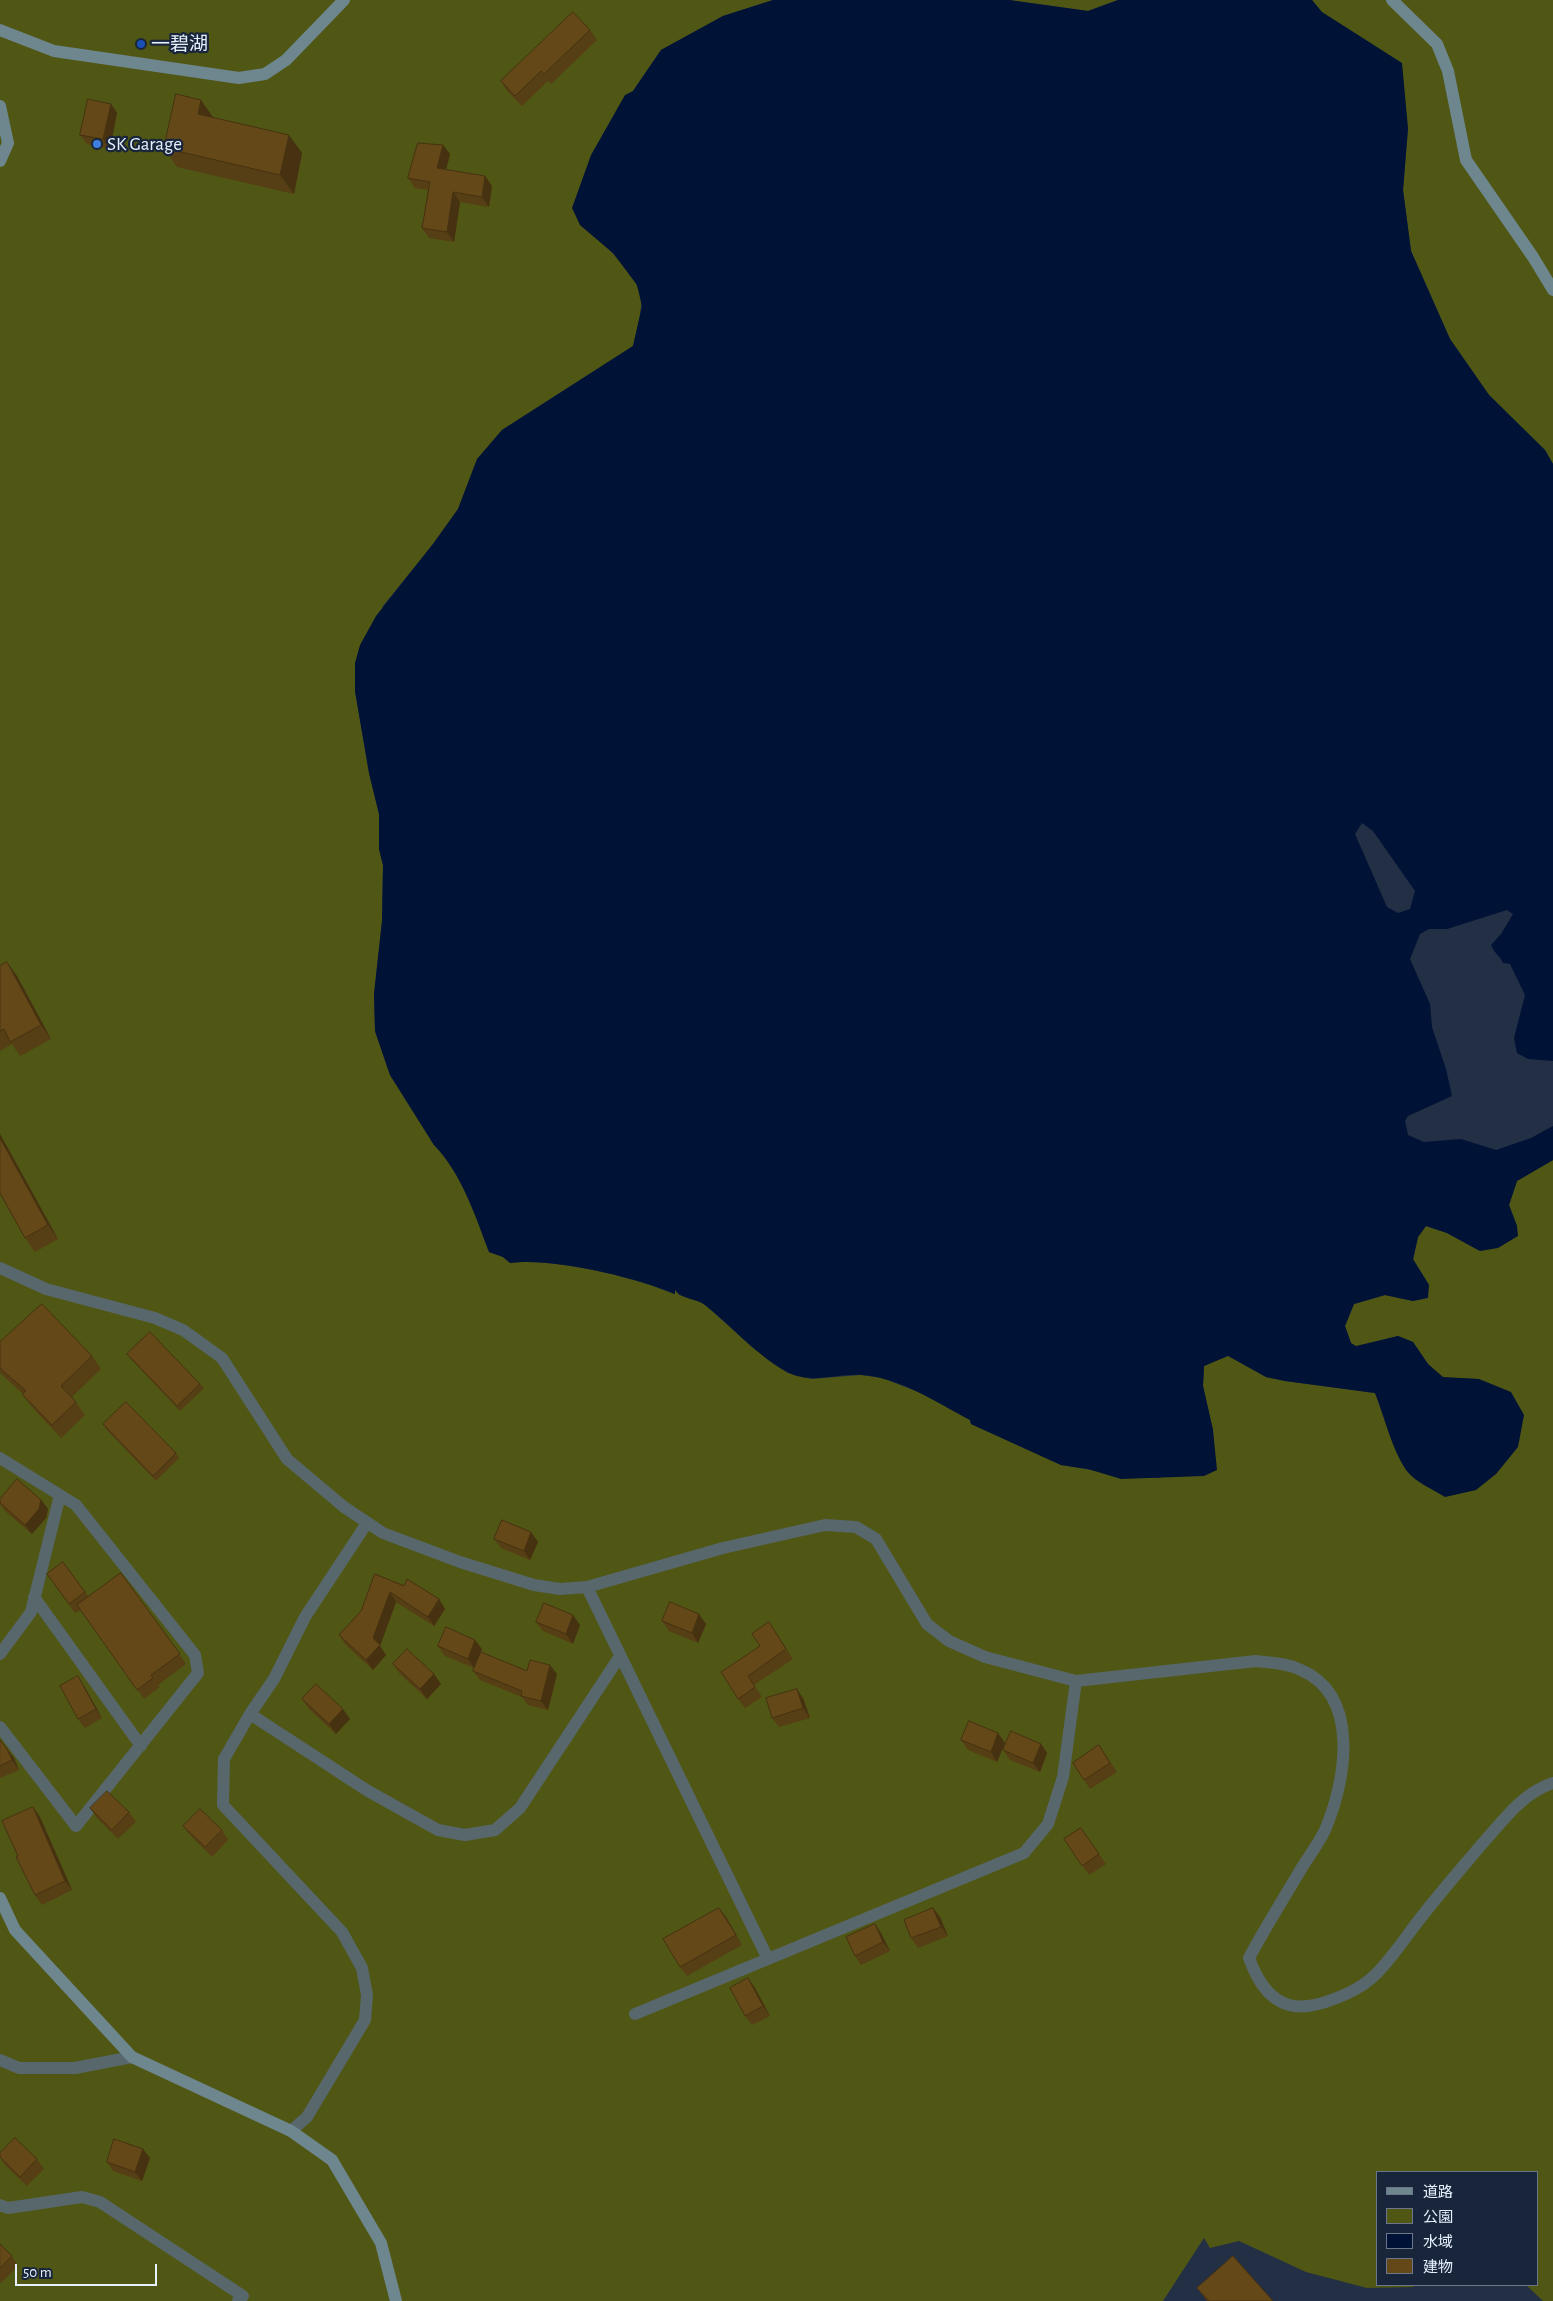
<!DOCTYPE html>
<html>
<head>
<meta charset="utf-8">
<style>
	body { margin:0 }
	#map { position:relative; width:1553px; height:2301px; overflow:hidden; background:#222f45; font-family:"Alegreya Sans","Noto Sans JP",sans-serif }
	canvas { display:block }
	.legend { position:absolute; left:1376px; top:2171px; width:162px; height:115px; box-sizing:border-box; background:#18253a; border:1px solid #6b7688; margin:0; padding:6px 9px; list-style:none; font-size:15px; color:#e7f0fe }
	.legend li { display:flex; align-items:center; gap:10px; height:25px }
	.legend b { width:25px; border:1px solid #6b7688 }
	.scale { position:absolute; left:15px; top:2264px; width:142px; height:22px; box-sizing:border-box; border:2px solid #e7f0fe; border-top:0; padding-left:6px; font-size:15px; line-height:18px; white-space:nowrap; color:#e7f0fe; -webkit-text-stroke:4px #18253a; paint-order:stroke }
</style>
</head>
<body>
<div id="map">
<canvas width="1553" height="2301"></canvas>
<ul class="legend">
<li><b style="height:6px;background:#6e868e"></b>道路</li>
<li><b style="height:14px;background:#505714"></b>公園</li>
<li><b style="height:14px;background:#001235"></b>水域</li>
<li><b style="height:14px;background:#644818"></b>建物</li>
</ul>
<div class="scale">50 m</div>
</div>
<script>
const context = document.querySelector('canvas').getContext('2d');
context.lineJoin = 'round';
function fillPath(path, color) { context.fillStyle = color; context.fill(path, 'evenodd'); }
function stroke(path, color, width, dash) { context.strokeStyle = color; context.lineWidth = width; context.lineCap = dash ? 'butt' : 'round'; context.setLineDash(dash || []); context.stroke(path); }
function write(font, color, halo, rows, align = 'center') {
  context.font = font + ' "Alegreya Sans","Noto Sans JP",sans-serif'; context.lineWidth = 4.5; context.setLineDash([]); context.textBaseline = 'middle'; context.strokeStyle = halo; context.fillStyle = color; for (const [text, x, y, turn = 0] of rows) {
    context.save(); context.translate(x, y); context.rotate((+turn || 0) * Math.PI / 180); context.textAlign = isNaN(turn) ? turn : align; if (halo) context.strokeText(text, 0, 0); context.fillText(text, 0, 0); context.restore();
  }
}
const green = new Path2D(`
	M0 0H773L723 16 661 50 633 91 580 225C603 244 644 275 641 307 640 320 636 333 633 346L502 430 477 460 458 509 433 544 383 606 355 691 369 773 379 814V849L383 865 382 921 374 994 375 1031 390 1075 434 1145C461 1172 476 1217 489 1252L503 1257 510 1263C551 1257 635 1277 674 1294L675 1290 679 1295 703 1303 752 1347 788 1373 811 1379 861 1375 882 1378 921 1393 970 1420 971 1424 1061 1465 1140 1478H1160L1213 1430 1203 1386 1204 1366 1228 1355 1266 1377 1285 1381 1375 1393C1386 1422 1394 1458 1418 1480L1479 1379 1443 1378 1428 1364 1413 1342 1398 1336 1356 1347 1351 1343 1345 1326 1354 1304 1385 1295 1413 1301 1429 1285 1413 1260 1418 1237 1426 1226 1447 1233 1480 1251 1517 1226 1509 1205 1517 1181 1553 1160V2301H1543L1526 2285H1537V2172H1377V2285H1416L1413 2287 1367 2288 1306 2272 1239 2241 1210 2248 1204 2238 1163 2301H0Z
	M1009 0H1118L1088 11Z
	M1312 0H1553V464L1545 450 1489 395 1450 339 1411 251 1403 190 1408 128Z`);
const water = new Path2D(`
	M773 0H1009L1088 11 1118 0H1312L1322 12 1402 63 1408 128 1403 190 1411 251 1450 339 1489 395 1545 450 1553 464V1061L1528 1059 1517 1053 1514 1038 1525 995 1510 964 1503 963C1500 956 1494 953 1491 945L1501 934 1513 914 1507 910 1447 929H1429L1420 934 1410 959 1430 1004 1432 1027 1446 1069 1452 1096 1408 1116 1405 1121 1408 1135 1424 1142 1461 1139 1496 1150 1531 1138 1553 1126V1160L1517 1181 1509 1205 1517 1226 1518 1236 1498 1248 1480 1251 1447 1233 1426 1226 1418 1237 1413 1259 1429 1285 1428 1298 1413 1301 1385 1295 1354 1304 1345 1326 1351 1343 1356 1346 1398 1336 1413 1342 1428 1364 1443 1377 1479 1379 1511 1392 1524 1415 1518 1447 1496 1474 1476 1490 1445 1497C1432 1489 1415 1482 1406 1470 1391 1448 1385 1417 1375 1393L1285 1381 1266 1377 1228 1356 1204 1366 1203 1386 1213 1430 1217 1470 1204 1476 1121 1479 1088 1469 1061 1465 971 1424 970 1420C936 1402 901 1378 862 1375 836 1373 812 1385 787 1372 756 1355 733 1327 705 1305 696 1298 683 1300 675 1290V1294C636 1277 551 1257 510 1263L503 1257 489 1252C476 1217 461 1172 434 1145L390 1075 375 1031 374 994 382 921 383 865 379 849V814L369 773 355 691V663L360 645 376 616 433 544 458 509 477 459 502 430 633 346 642 306 637 285 613 253 580 225 572 208 591 155 625 95 633 91 661 50 723 16ZM1362 823 1373 831 1415 891 1410 909 1398 913 1387 907 1355 834Z`);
const street = new Path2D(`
	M0 1268 46 1289 155 1318 183 1330 222 1358 287 1459 344 1507 383 1533 460 1562 534 1585 560 1589 587 1587 723 1548 825 1525 856 1527 876 1539 927 1624 949 1641 985 1657 1076 1681 1256 1661C1271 1663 1287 1663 1301 1670 1361 1696 1346 1781 1325 1830 1319 1843 1309 1856 1301 1869 1284 1898 1265 1928 1249 1958 1256 1977 1267 1999 1289 2005 1313 2012 1360 1991 1376 1974 1392 1958 1405 1938 1419 1920 1439 1894 1461 1869 1482 1844 1504 1820 1521 1794 1553 1783
	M0 1458 76 1505 195 1655 198 1673 76 1826 0 1727
	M587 1587 768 1959
	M34 1597 141 1746
	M0 1654 31 1612 60 1495
	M250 1714 368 1791 438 1830 465 1835 495 1830 520 1808 620 1656
	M635 2014 1024 1853 1048 1824 1063 1777 1076 1681
	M0 2060 19 2068H75L132 2057
	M291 2131 307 2117 365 2020 367 1995 362 1968 342 1932 223 1805 224 1759 250 1714 274 1679 305 1617 367 1523
	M0 2205 8 2208 82 2197 100 2202 243 2296 238 2301`);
const secondary = new Path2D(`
	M1392 0 1437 44 1448 71 1466 160 1533 257 1553 290
	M0 30 54 51 239 78 265 74 286 60 344 0
	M0 106 8 143 0 161
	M0 1898 15 1930 132 2057 291 2131 332 2160 381 2243 396 2301`);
const wall = new Path2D(`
	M590 30 597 40 551 84 548 81 522 106 507 91 501 81Z
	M201 100 213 117 302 153 294 194 177 167 164 148Z
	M111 104 117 113 110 149 87 144 80 135Z
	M443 145 450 154 446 170 492 186 489 207 460 202 454 242 429 238 422 228 428 190 415 188 408 178Z
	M0 966 17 976 51 1039 20 1056 12 1044 0 1051Z
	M0 1134 58 1239 35 1252 25 1238 0 1194Z
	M0 1342 92 1356 101 1369 72 1397 76 1402 85 1415 61 1438 32 1407 22 1394H23L0 1373Z
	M127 1354 200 1384 204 1388 180 1411 131 1359Z
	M103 1424 176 1453 179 1458 156 1481 106 1429Z
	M0 1499 41 1500 48 1509 46 1518 32 1534 5 1511 0 1504Z
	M531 1532 538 1542 530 1560 501 1548 494 1539Z
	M63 1562 89 1597 121 1573 186 1664 158 1685 160 1687 144 1699 81 1610 75 1613 47 1574Z
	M375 1574 439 1599 445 1609 434 1626 396 1602 380 1646 386 1655 373 1670 345 1644 339 1635 361 1611Z
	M662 1621 706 1624 698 1643 669 1631Z
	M536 1622 580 1625 573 1644 543 1631Z
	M769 1622 793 1659 754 1685 762 1697 745 1708 738 1699Z
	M438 1646 482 1649 474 1668 445 1656Z
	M393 1664 434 1674 441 1684 427 1699 400 1674Z
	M473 1671H527L557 1674 548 1710 528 1705 522 1697 480 1680Z
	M84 1686 102 1718 85 1728 78 1719Z
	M803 1698 810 1718 779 1727 772 1718Z
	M302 1699 350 1719 336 1734 309 1709Z
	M0 1740 14 1758 19 1770 0 1778Z
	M961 1740 1005 1743 997 1762 968 1750Z
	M1041 1744 1047 1753 1040 1772 1010 1760 1003 1750Z
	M1099 1745 1117 1772 1090 1789 1073 1763Z
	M90 1808 129 1812 136 1822 118 1839 97 1818Z
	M40 1817 72 1890 42 1905 35 1895 18 1856Z
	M183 1826 222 1830 228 1840 212 1857 190 1835Z
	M1081 1828 1106 1864 1089 1875 1064 1839Z
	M933 1908 940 1917 948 1936 918 1948 911 1938Z
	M726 1917 742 1945 687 1976 680 1967Z
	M875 1924 881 1933 890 1951 861 1965 855 1956Z
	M748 1978 755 1988 770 2016 752 2025 745 2016Z
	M0 2153 37 2159 44 2169 27 2186 5 2165 0 2157Z
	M150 2158 142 2181 113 2171 107 2162Z
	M0 2244 12 2256 18 2266 1 2283 0 2282Z
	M1197 2288 1273 2301H1207Z`);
const shadedWall = new Path2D(`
	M201 100 214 119 198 114Z
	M111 104 117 113 110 149 103 139Z
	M289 135 302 153 294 194 280 175Z
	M443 145 450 154 444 178 437 168Z
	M485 176 492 186 489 207 482 197Z
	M453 192 460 202 454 242 447 232Z
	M7 962 17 976 51 1039 41 1025Z
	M0 1134 58 1239 48 1225 0 1138Z
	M41 1500 48 1509 46 1518 32 1534 25 1525Z
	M531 1532 538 1542 530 1560 524 1551Z
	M390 1592 396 1602 380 1646 386 1655 373 1670 366 1660 373 1638Z
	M439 1599 445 1609 434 1626 428 1617Z
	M699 1614 706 1624 698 1643 692 1633Z
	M573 1615 580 1625 573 1644 566 1634Z
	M475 1640 482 1649 474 1668 468 1659Z
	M550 1665 557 1674 548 1710 541 1701Z
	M434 1674 441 1684 427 1699 420 1689Z
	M78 1676 84 1686 102 1718 96 1709Z
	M797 1689 803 1698 810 1718 803 1708Z
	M343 1709 350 1719 336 1734 329 1724Z
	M998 1733 1005 1743 997 1762 991 1752Z
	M1041 1744 1047 1753 1040 1772 1033 1763Z
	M7 1749 14 1758 19 1770 12 1760Z
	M33 1807 40 1817 72 1890 65 1881Z
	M719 1908 726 1917 742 1945 736 1935Z
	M933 1908 940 1917 948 1936 941 1927Z
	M875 1924 881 1933 890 1951 883 1942Z
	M748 1978 755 1988 770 2016 763 2006Z
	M143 2149 150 2158 142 2181 135 2172Z`);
const building = new Path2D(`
	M573 12 590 30 544 74 541 71 515 96 501 81Z
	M176 94 201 100 198 114 289 135 280 175 164 148Z
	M88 99 111 104 103 139 80 135Z
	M418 143 443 145 437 168 485 176 482 197 453 192 447 232 422 228 430 182 408 178Z
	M7 962 41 1025 10 1042 4 1029 0 1031V966Z
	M0 1138 48 1225 25 1238 0 1193Z
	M42 1304 92 1356 61 1386 76 1402 52 1425 22 1394 26 1391 0 1368V1342Z
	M150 1332 200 1384 177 1406 127 1354Z
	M126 1402 176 1453 153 1476 103 1424Z
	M17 1479 41 1500 39 1509 25 1525 0 1503V1499Z
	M502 1520 531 1532 524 1551 494 1539Z
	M63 1562 85 1592 69 1604 47 1574Z
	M121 1573 180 1654 151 1675 153 1678 137 1690 77 1605Z
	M375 1574 404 1586 407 1579 439 1599 428 1617 390 1592 373 1638 380 1645 366 1660 339 1635 361 1611Z
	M670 1602 699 1614 692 1633 662 1621Z
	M544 1603 573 1615 566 1634 536 1622Z
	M769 1622 786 1649 748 1676 755 1687 738 1699 721 1672 760 1646 752 1634Z
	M446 1627 475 1640 468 1659 438 1646Z
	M407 1649 434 1674 420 1689 393 1664Z
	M481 1652 527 1671 530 1660 550 1665 541 1701 521 1696 522 1691 473 1671Z
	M78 1676 96 1709 78 1719 60 1686Z
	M316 1684 343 1709 329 1724 302 1699Z
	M797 1689 803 1708 772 1718 766 1698Z
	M969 1721 998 1733 991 1752 961 1740Z
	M1011 1731 1041 1744 1033 1763 1003 1750Z
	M0 1740 7 1749 12 1760 0 1766Z
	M1099 1745 1110 1763 1084 1780 1073 1763Z
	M107 1791 129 1812 112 1830 90 1808Z
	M33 1807 65 1881 35 1895 16 1857 18 1856 2 1821Z
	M200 1809 222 1830 205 1847 183 1826Z
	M1081 1828 1099 1854 1082 1866 1064 1839Z
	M719 1908 736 1935 680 1967 663 1939Z
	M933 1908 941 1927 911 1938 904 1920Z
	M875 1924 883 1942 855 1956 846 1937Z
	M748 1978 763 2006 745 2016 730 1988Z
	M15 2138 37 2159 20 2177 0 2157V2153Z
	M114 2139 143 2149 135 2172 107 2162Z
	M0 2244 12 2256 0 2268Z
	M1233 2256 1273 2301H1209L1197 2288Z`);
const markers = [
	[141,44,5,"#1a4fb4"],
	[97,144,5,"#3f7fe0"]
];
const poiNames = [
	["一碧湖",151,44],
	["SK Garage",107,144]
];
fillPath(green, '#505714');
fillPath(water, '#001235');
stroke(street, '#58676c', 12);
stroke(secondary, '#6e868e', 12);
fillPath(wall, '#563e15');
fillPath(shadedWall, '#463211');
fillPath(building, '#644818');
stroke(building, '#463211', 1);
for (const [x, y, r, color] of markers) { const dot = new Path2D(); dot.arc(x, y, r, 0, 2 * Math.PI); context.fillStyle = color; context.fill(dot); stroke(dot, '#18253a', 2); }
write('19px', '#e7f0fe', '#18253a', poiNames, 'left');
</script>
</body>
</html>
